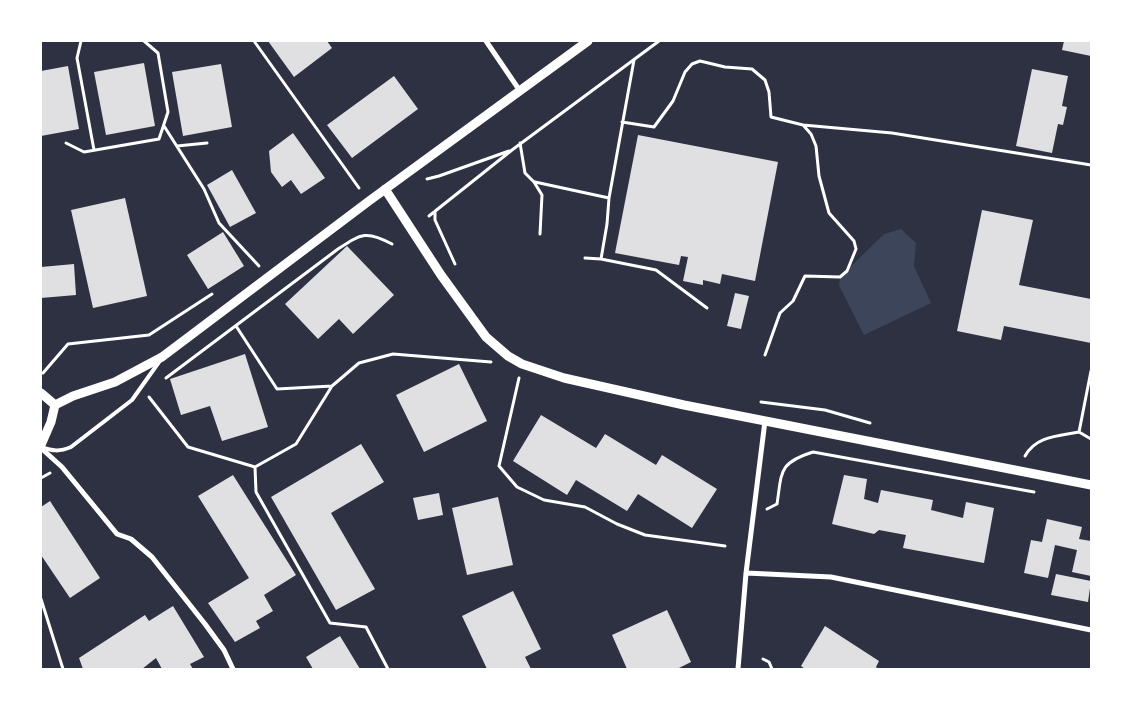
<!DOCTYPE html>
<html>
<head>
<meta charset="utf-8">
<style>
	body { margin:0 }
	#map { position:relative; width:1132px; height:710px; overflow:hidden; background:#2d3142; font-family:"Titillium Web",sans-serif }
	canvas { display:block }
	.frame { position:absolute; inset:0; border:42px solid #fff; pointer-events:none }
</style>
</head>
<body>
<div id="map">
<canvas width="1132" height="710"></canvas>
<div class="frame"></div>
</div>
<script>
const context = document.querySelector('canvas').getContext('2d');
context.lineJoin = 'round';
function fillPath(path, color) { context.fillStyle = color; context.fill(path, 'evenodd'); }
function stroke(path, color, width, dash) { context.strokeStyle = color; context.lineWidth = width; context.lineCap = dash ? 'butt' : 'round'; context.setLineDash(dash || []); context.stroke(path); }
const green = new Path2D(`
	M901 229 916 243 914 266 931 303 864 335 839 285 840 277 884 234Z`);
const building = new Path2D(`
	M268 41H327L332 48 294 77Z
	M1064 41H1091V56L1062 50Z
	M144 63 155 126 106 135 94 72Z
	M221 64 232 127 183 136 172 72Z
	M68 66 79 129 41 136V71Z
	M1032 69 1068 76 1062 106 1067 107 1063 125 1058 124 1052 153 1016 146Z
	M394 76 418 109 352 158 327 125Z
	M293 133 325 178 301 194 291 180 282 187 271 172 269 151Z
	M638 135 778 162 755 281 722 274 720 284 703 280V285L683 281 688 257 681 256 679 265 615 253Z
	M232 170 256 213 230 227 207 185Z
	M125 198 147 296 93 308 71 210Z
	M982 210 1033 220 1019 285 1091 299V343L1004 326 1001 340 957 331Z
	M223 232 244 266 208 289 187 255Z
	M347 246 394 295 353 334 339 319 318 339 285 304Z
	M74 264 76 295 41 298V267Z
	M735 293 749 296 741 329 727 326Z
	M245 354 268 427 222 441 210 406 181 415 170 379Z
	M459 364 487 421 424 452 396 395Z
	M541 415 596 448 605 434 656 465 662 455 717 489 692 528 638 494 627 511 576 480 567 495 513 461Z
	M361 444 384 482 331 513 375 589 336 610 271 497Z
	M233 475 296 575 264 595 273 611 256 621 260 628 235 642 208 603 249 578 198 496Z
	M844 475 867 479 864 499 878 503 881 490 933 500 931 510 963 518 966 502 994 508 984 563 903 548 906 535 879 530 874 534 832 524Z
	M439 493 443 515 418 520 413 498Z
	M498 497 513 565 467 575 452 508Z
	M50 501 100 578 70 598 41 555V507Z
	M1047 519 1082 527 1079 539 1091 541V576L1072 572 1077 550 1055 545 1048 578 1024 573 1031 540 1042 542Z
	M1056 574 1091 581 1088 602 1051 595Z
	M513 591 541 649 525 657 531 669H487L462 616Z
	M173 606 204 657 190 664 193 669H162L156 658 142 669H83L79 658 145 615 149 621Z
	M667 610 691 662 677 669H627L612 635Z
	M825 626 879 661 876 667 878 669H805L801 666Z
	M340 636 360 669H313L306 657Z`);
const path = new Path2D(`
	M81 41 77 58 94 150
	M254 41 359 188
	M622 122 654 127 673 101 685 72 692 64 700 61 725 67 752 69 765 80 769 92 771 117 803 125 811 134 816 146 819 176 829 213 854 241 856 249 847 271 840 277 805 276 793 301 780 313 765 355
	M803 125 892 133 1091 165
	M164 126 204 189 219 223 259 266
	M66 143 84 152 159 139 168 112 158 53 144 41
	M520 143 525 173 534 182 542 195 540 234
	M177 146 207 143
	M427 179 439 176 509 151
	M535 182 609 198
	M435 211V220L455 264
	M429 216 512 150 659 41
	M585 258 601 259 656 270 707 308
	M601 259 607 224 609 198 634 60
	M236 326 277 389 332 386
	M1091 371 1079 432 1091 439
	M43 373 68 344 149 335 212 294
	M166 378 338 249C361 234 366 230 392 244
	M519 378 499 466 517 487 544 500 585 507 617 524 645 535 725 546
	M149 397 188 447 255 467 296 444 332 386 359 363 393 354 491 362
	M761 402 825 410 870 423
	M1025 456C1036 436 1058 436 1079 432
	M255 467 256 492 330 623 366 627 388 669
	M41 478 50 473
	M767 509 777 504C782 472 778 463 813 452L1034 492
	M41 599 63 669
	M763 659 769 662 772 669`);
const service = new Path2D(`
	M41 447C53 451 59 452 71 447L132 400 159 362`);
const minor = new Path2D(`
	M486 41 520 91
	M41 448 62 467 117 534 131 539 152 557 205 624 224 650 233 669
	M746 573 831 577 1091 630
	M738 669 746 573 765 421`);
const tertiary = new Path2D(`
	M385 189 441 275 486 337 508 356 522 364 564 378 684 405 1091 485
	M41 393 55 405
	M41 445 51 422 55 405 73 396 115 382 162 357 369 201 588 41`);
fillPath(green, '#3c4559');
fillPath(building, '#e0e0e3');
stroke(path, '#fff', 3);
stroke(service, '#fff', 4);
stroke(minor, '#fff', 5);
stroke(tertiary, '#fff', 9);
</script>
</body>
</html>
